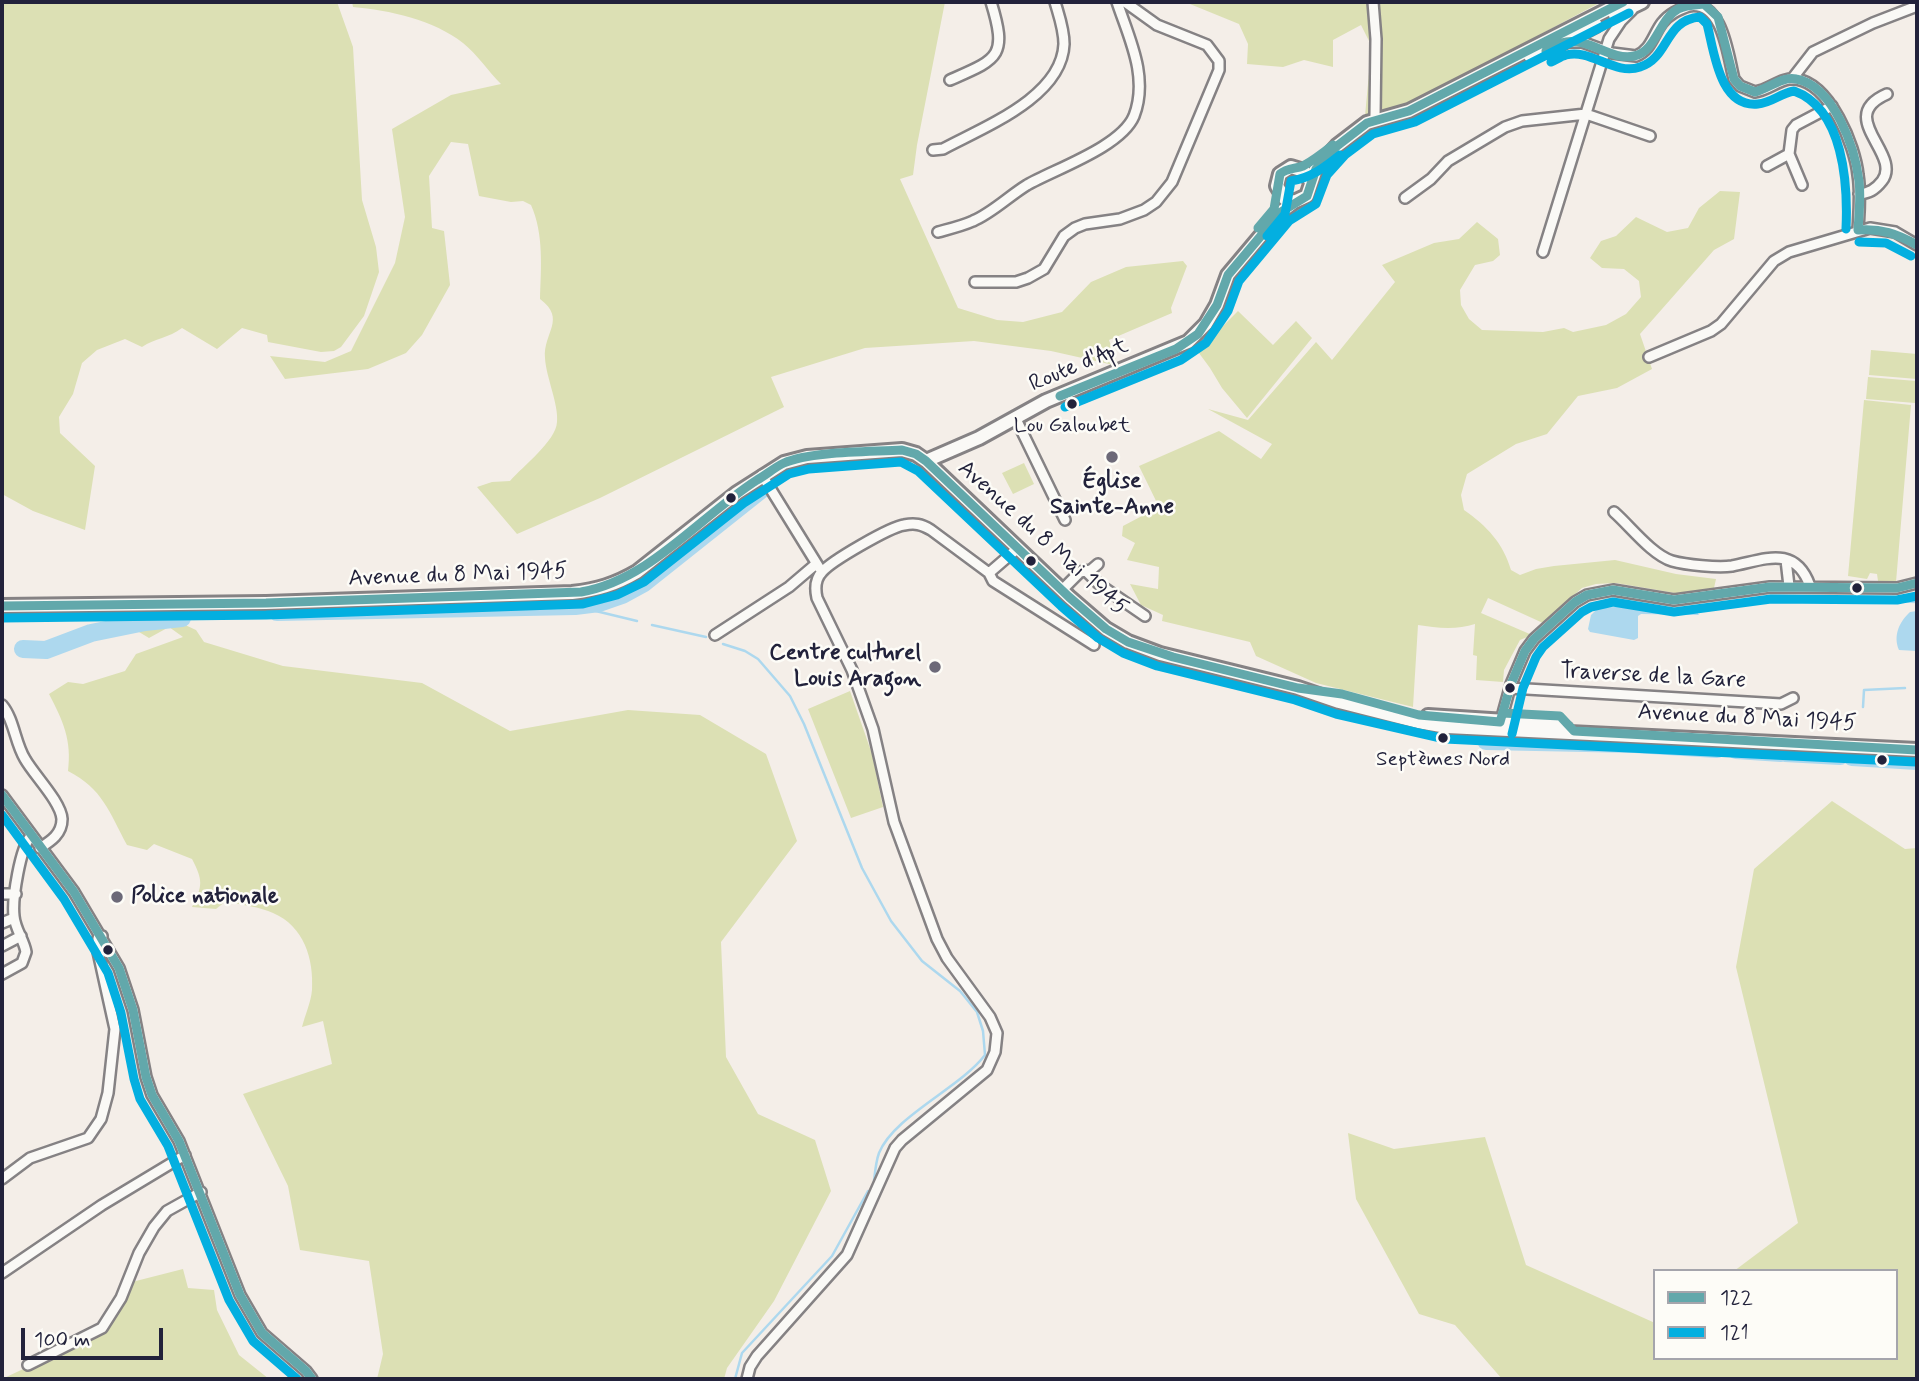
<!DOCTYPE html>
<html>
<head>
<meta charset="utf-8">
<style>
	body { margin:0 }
	#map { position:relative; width:1919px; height:1381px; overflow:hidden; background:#f4eee8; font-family:Mynerve,sans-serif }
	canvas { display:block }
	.frame { position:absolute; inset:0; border:4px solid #22223b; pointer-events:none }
	.legend { position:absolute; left:1653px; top:1269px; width:245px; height:91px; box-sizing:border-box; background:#fdfcf7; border:2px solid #a5a5ac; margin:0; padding:9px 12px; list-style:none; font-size:21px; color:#22223b }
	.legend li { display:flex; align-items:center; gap:14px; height:35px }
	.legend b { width:35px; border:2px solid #a5a5ac }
	.scale { position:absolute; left:21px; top:1328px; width:142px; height:32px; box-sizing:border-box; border:4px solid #22223b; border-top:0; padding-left:9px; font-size:21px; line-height:24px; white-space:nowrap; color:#22223b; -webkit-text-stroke:5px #fdfcf7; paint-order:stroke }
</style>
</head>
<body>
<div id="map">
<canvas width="1919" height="1381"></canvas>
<div class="frame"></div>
<ul class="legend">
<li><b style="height:9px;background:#62a8ab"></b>122</li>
<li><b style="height:9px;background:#03afe0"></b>121</li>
</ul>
<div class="scale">100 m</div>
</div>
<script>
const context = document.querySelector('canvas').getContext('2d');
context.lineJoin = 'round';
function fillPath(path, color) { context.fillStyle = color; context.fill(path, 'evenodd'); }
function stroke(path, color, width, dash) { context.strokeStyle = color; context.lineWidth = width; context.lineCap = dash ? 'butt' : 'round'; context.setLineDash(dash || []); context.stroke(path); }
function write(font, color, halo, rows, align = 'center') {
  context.font = font + ' Mynerve,sans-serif'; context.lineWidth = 5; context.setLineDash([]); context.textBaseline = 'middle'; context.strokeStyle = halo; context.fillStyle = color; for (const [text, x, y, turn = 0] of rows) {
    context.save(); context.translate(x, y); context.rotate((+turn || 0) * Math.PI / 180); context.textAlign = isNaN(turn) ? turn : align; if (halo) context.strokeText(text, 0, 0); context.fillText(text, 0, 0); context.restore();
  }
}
const green = new Path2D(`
	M2 2H337L353 47 362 200 376 247 379 272 364 316 341 347 334 351 321 352 268 342 267 335 242 328 217 349 182 328C169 338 155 338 142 347L125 339 97 350 82 363 73 394 59 417 60 433 95 466 85 530 33 511 2 494Z
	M352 2H945L917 145 913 175 900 179 958 308 997 320 1023 322 1062 312 1091 282 1126 267 1183 261 1187 266 1171 308 1172 313 1109 340 1118 366 1051 351 974 341 865 348 771 377 784 407 600 498 517 534 477 487 492 482 510 481C523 466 556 441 557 422 559 405 546 377 545 358 543 333 567 319 540 299 541 268 544 234 531 205L523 201 511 202 479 196 468 144 451 142 429 176 432 228 444 231 450 285 422 335 406 353 368 369 285 379 270 356 325 362 351 351 395 263 405 217 392 129 451 95 501 84C488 71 477 54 463 43 434 20 389 10 353 7Z
	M1185 2H1601L1414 102 1365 116 1371 51 1370 43 1361 25 1333 40V67L1304 60 1283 67 1247 64 1248 44 1239 24Z
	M1720 191 1740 192 1734 239 1714 250 1640 334 1652 369 1617 388 1578 396 1547 434 1516 444 1467 474 1461 495 1464 510C1487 526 1503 543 1511 570L1520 575 1536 569 1554 566 1615 560 1676 574 1716 579 1714 588 1681 594 1616 583 1596 584 1582 588 1543 623 1488 598 1481 613 1532 635 1520 640 1504 670 1503 682 1476 680 1477 656 1473 655 1475 624C1457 630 1436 628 1418 625L1413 707 1316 683 1256 656 1250 642 1162 621 1163 615 1141 605 1130 584 1158 589 1159 567 1127 560 1135 543 1122 536 1123 526 1159 507 1139 466 1219 431 1261 459 1272 444 1208 409 1248 420 1316 342 1332 360 1395 282 1382 265 1434 243 1459 239 1477 222 1498 239 1500 255 1493 261 1475 265 1460 290 1461 305 1469 319 1482 330 1543 332 1564 328 1573 332 1606 325 1626 314 1641 297 1639 281 1624 269 1602 268 1590 258 1601 241 1616 236 1636 217 1667 232 1688 228 1699 208Z
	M1238 311 1273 345 1296 321 1312 338 1247 418 1222 388 1210 368 1196 349 1216 333Z
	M1871 350 1917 354V379L1869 375Z
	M1868 377 1916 381 1915 403 1866 399Z
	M1864 400 1911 405 1896 582 1878 581 1877 574 1870 573 1867 579 1848 576Z
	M1024 463 1034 484 1013 494 1002 473Z
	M189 609V621L183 624 196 630 204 642 283 666 422 683 510 731 628 710 700 715 766 754 797 841 721 942 726 1057 758 1114 815 1140 831 1191 774 1301 727 1368 724 1379H377L383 1354 369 1261 300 1250 288 1186 243 1094 332 1064 323 1021 302 1027C305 1015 311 1002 312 990 314 959 304 926 273 913 261 907 240 905 226 901L216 909 192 907C203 886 203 880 192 859L154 844 147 850 127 845C109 812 103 789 68 771 72 740 63 721 49 694L68 682 83 684 125 671 136 654 183 637 169 627 149 638 139 632 123 631 122 612Z
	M850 691 872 754 883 807 851 818 808 709Z
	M1832 801 1905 849 1917 848V1379H1502L1455 1325 1419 1314 1356 1199 1348 1133 1394 1149 1485 1137 1526 1265 1655 1323V1358H1896V1271H1734L1798 1223 1736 967 1754 869Z
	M183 1269 188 1288 214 1290 217 1310 239 1355 269 1379H2L102 1332 132 1282Z`);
const water = new Path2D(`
	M1632 606 1697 612 1699 615 1641 614 1638 616V638L1634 640 1590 632 1588 629 1591 615 1598 608Z
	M1917 611V651L1899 650C1893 636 1899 622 1910 612Z`);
const stream = new Path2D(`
	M1891 601 1917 602
	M575 606 637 621
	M652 625 706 637
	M723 644 745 651 758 659 790 696 804 724 862 868 891 921 922 961 960 991 977 1012 983 1031 985 1055C960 1088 894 1116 879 1153 876 1161 875 1172 874 1181
	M1863 707 1864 690 1905 688
	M1915 761 1917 763
	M735 1379 742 1353 832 1256 868 1191`);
const river = new Path2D(`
	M277 612 575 606 599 603 622 595 644 583 766 486
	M23 649 46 650 91 633 145 622 182 618
	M1486 741 1635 744 1717 749
	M1736 750 1781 753
	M1785 753 1840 756
	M1852 757 1917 761`);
const minor = new Path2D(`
	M1373 2 1376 39 1375 116
	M1565 42H1582L1612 53 1636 56C1651 50 1653 35 1662 23 1669 14 1678 10 1689 6 1723 0 1728 56 1734 79L1740 86 1755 92C1770 90 1781 77 1796 79 1830 84 1855 145 1858 175 1861 193 1859 212 1858 230
	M1792 79 1813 52 1873 23 1917 6
	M950 80C998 59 1008 57 991 2
	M933 150 943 149C984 127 1062 97 1064 44 1064 29 1059 16 1055 2
	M1789 154 1802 185
	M1767 166 1789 154 1792 130 1796 125 1832 106
	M1859 194C1869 193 1875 190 1882 181 1903 154 1834 117 1887 94
	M1405 198 1431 179 1448 161 1505 127 1522 121 1586 114 1650 136
	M938 232C949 229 962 226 973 221 992 213 1009 196 1027 185 1055 169 1121 147 1134 116 1149 77 1129 38 1117 2
	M1543 252 1609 39 1621 21 1632 10
	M975 282H1016L1028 278 1044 269 1064 236 1075 228 1085 224 1120 219 1144 210 1156 202 1172 182 1219 70V61L1207 45 1157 25 1125 2
	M1649 357 1711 331 1721 324 1774 261 1789 252 1870 228 1895 232 1917 245
	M1015 417 1065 520
	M762 475 820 569
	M1614 512C1630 526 1652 555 1672 561 1686 565 1718 568 1732 566 1764 560 1795 544 1810 586
	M1786 560 1789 586
	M1086 571 1100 585 1145 616
	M989 573 993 581 1094 645
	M1062 590 1080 572 1091 570 1098 564
	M715 635 789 587 816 564
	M1510 688 1781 704 1793 698
	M2 705C14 719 15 743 25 759 34 775 61 802 62 819 62 834 51 841 40 848
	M1500 724 1511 684 1525 651 1534 639 1575 602 1587 595 1613 590 1674 600 1770 587 1897 588 1917 583
	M2 795 74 892 119 968 133 1010 146 1077 152 1095 179 1141 240 1295 262 1333 306 1371 312 1379
	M2 894H16
	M2 923 14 918
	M2 946 21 936
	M2 974 22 963 26 952C24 940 15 929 14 916 12 899 20 848 31 836
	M2 1179 30 1158 88 1138 101 1119 108 1093 115 1029 98 952V938L102 936
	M2 1273 102 1205 185 1155
	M28 1365 102 1328 121 1298 139 1253 154 1227 167 1211 201 1192
	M747 1379 750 1367 757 1356 847 1255 895 1148 902 1140 987 1070 995 1052 997 1033 990 1017 947 958 937 939 894 822 873 729 852 670 817 598C815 589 815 579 822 572 831 561 890 527 904 525 915 523 921 524 931 530L989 573 1018 548`);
const secondary = new Path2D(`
	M1615 15 1642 2
	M1530 56 1552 48 1596 25
	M1311 182 1304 171 1291 167 1280 174 1277 186 1285 199 1294 202 1307 196 1316 169 1337 146 1367 123 1409 111 1623 2
	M926 461 979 438 1046 401 1188 342 1206 324 1217 305 1228 275 1281 212 1294 202
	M2 606 266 603 572 593C597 590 615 585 637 572L737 493 784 463 807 457 902 450 916 454 926 461 1069 597 1106 629 1128 642 1160 654 1298 688 1339 702 1418 722 1447 727 1917 750
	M1428 716 1553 724 1566 729`);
const bus1 = new Path2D(`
	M1546 51C1552 48 1559 43 1566 42 1590 38 1611 61 1634 56 1656 52 1659 19 1678 9 1686 5 1695 5 1704 4L1718 17 1734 79 1740 86 1755 92C1768 89 1782 76 1796 79 1834 86 1855 148 1859 181 1861 197 1859 214 1858 230
	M1258 228 1274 209 1280 174C1287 168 1295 169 1303 166 1314 160 1323 153 1333 145
	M1858 230C1881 228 1897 234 1917 245
	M1060 396 1176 349 1198 334 1217 305 1228 275 1281 212 1307 196 1316 169 1337 146 1367 123 1409 111 1623 2
	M2 606 266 603 581 592C650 580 699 517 757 480 766 475 775 467 784 463 811 451 871 452 902 450L916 454 926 461 1069 597 1106 629 1128 642 1173 657 1298 688 1342 694 1419 715 1500 722
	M1503 713 1560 716 1574 731
	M1500 722 1511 684 1525 651 1534 639 1575 602 1587 595 1613 590 1674 600 1770 587 1897 588 1917 583
	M1574 731 1917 750
	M2 795 74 892 119 968 133 1010 146 1077 152 1095 179 1141 240 1295 262 1333 306 1371 312 1379`);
const bus2 = new Path2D(`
	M1551 62C1556 60 1561 56 1566 55 1590 48 1615 76 1640 67 1670 57 1664 20 1700 17L1707 24C1714 50 1719 108 1758 104 1771 103 1781 93 1794 91 1844 109 1848 185 1846 229
	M1267 236 1285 214 1291 181C1311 178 1325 167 1340 155
	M1859 242 1886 243 1911 256
	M1065 407 1181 360 1206 343 1228 311 1239 281 1289 221 1316 204 1327 175 1345 155 1373 134 1415 122 1629 13
	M2 618 266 615 583 604 617 595 644 582 744 503 789 474 809 469 901 462 918 471 1061 606 1098 638 1123 653 1157 666 1295 700 1336 714 1445 739 1916 762
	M1512 734 1523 688 1536 657 1543 647 1582 612 1591 607 1613 602 1674 612 1771 599 1897 600 1917 596
	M2 815 64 899 108 973 121 1013 134 1079 140 1099 168 1146 229 1300 253 1341 297 1379`);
const markers = [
	[1072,404,6,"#22223b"],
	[1112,457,7,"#6c6978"],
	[731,498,6,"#22223b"],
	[1031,561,6,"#22223b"],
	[1857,588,6,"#22223b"],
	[935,667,7,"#6c6978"],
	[1510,688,6,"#22223b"],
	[1443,738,6,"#22223b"],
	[1882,760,6,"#22223b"],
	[117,897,7,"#6c6978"],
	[108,950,6,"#22223b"]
];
const busNames = [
	["Lou Galoubet",1072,427],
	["Septèmes Nord",1443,761]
];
const streetNames = [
	["Route d'Apt",1079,366,-23],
	["Avenue du 8 Mai 1945",1042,539,42],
	["Avenue du 8 Mai 1945",458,576,-2],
	["Traverse de la Gare",1653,677,3],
	["Avenue du 8 Mai 1945",1747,719,3]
];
const poiNames = [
	["Église",1112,482],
	["Sainte-Anne",1112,508],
	["Centre culturel",921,654,"right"],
	["Louis Aragon",921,680,"right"],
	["Police nationale",131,897,"left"]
];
fillPath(green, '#dce0b4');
fillPath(water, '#add8ee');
stroke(stream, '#add8ee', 2.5);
stroke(river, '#add8ee', 18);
stroke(minor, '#858284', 14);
stroke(secondary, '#858284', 18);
stroke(minor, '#faf9f6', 9);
stroke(secondary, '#faf9f6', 12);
stroke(bus1, '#62a8ab', 9);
stroke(bus2, '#03afe0', 9);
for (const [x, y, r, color] of markers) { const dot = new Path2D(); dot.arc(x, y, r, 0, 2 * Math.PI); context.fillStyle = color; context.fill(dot); stroke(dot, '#fdfcf7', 2.5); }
write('21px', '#22223b', '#fdfcf7', busNames);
write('23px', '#22223b', '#fdfcf7', streetNames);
write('bold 23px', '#22223b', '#fdfcf7', poiNames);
</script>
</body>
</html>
